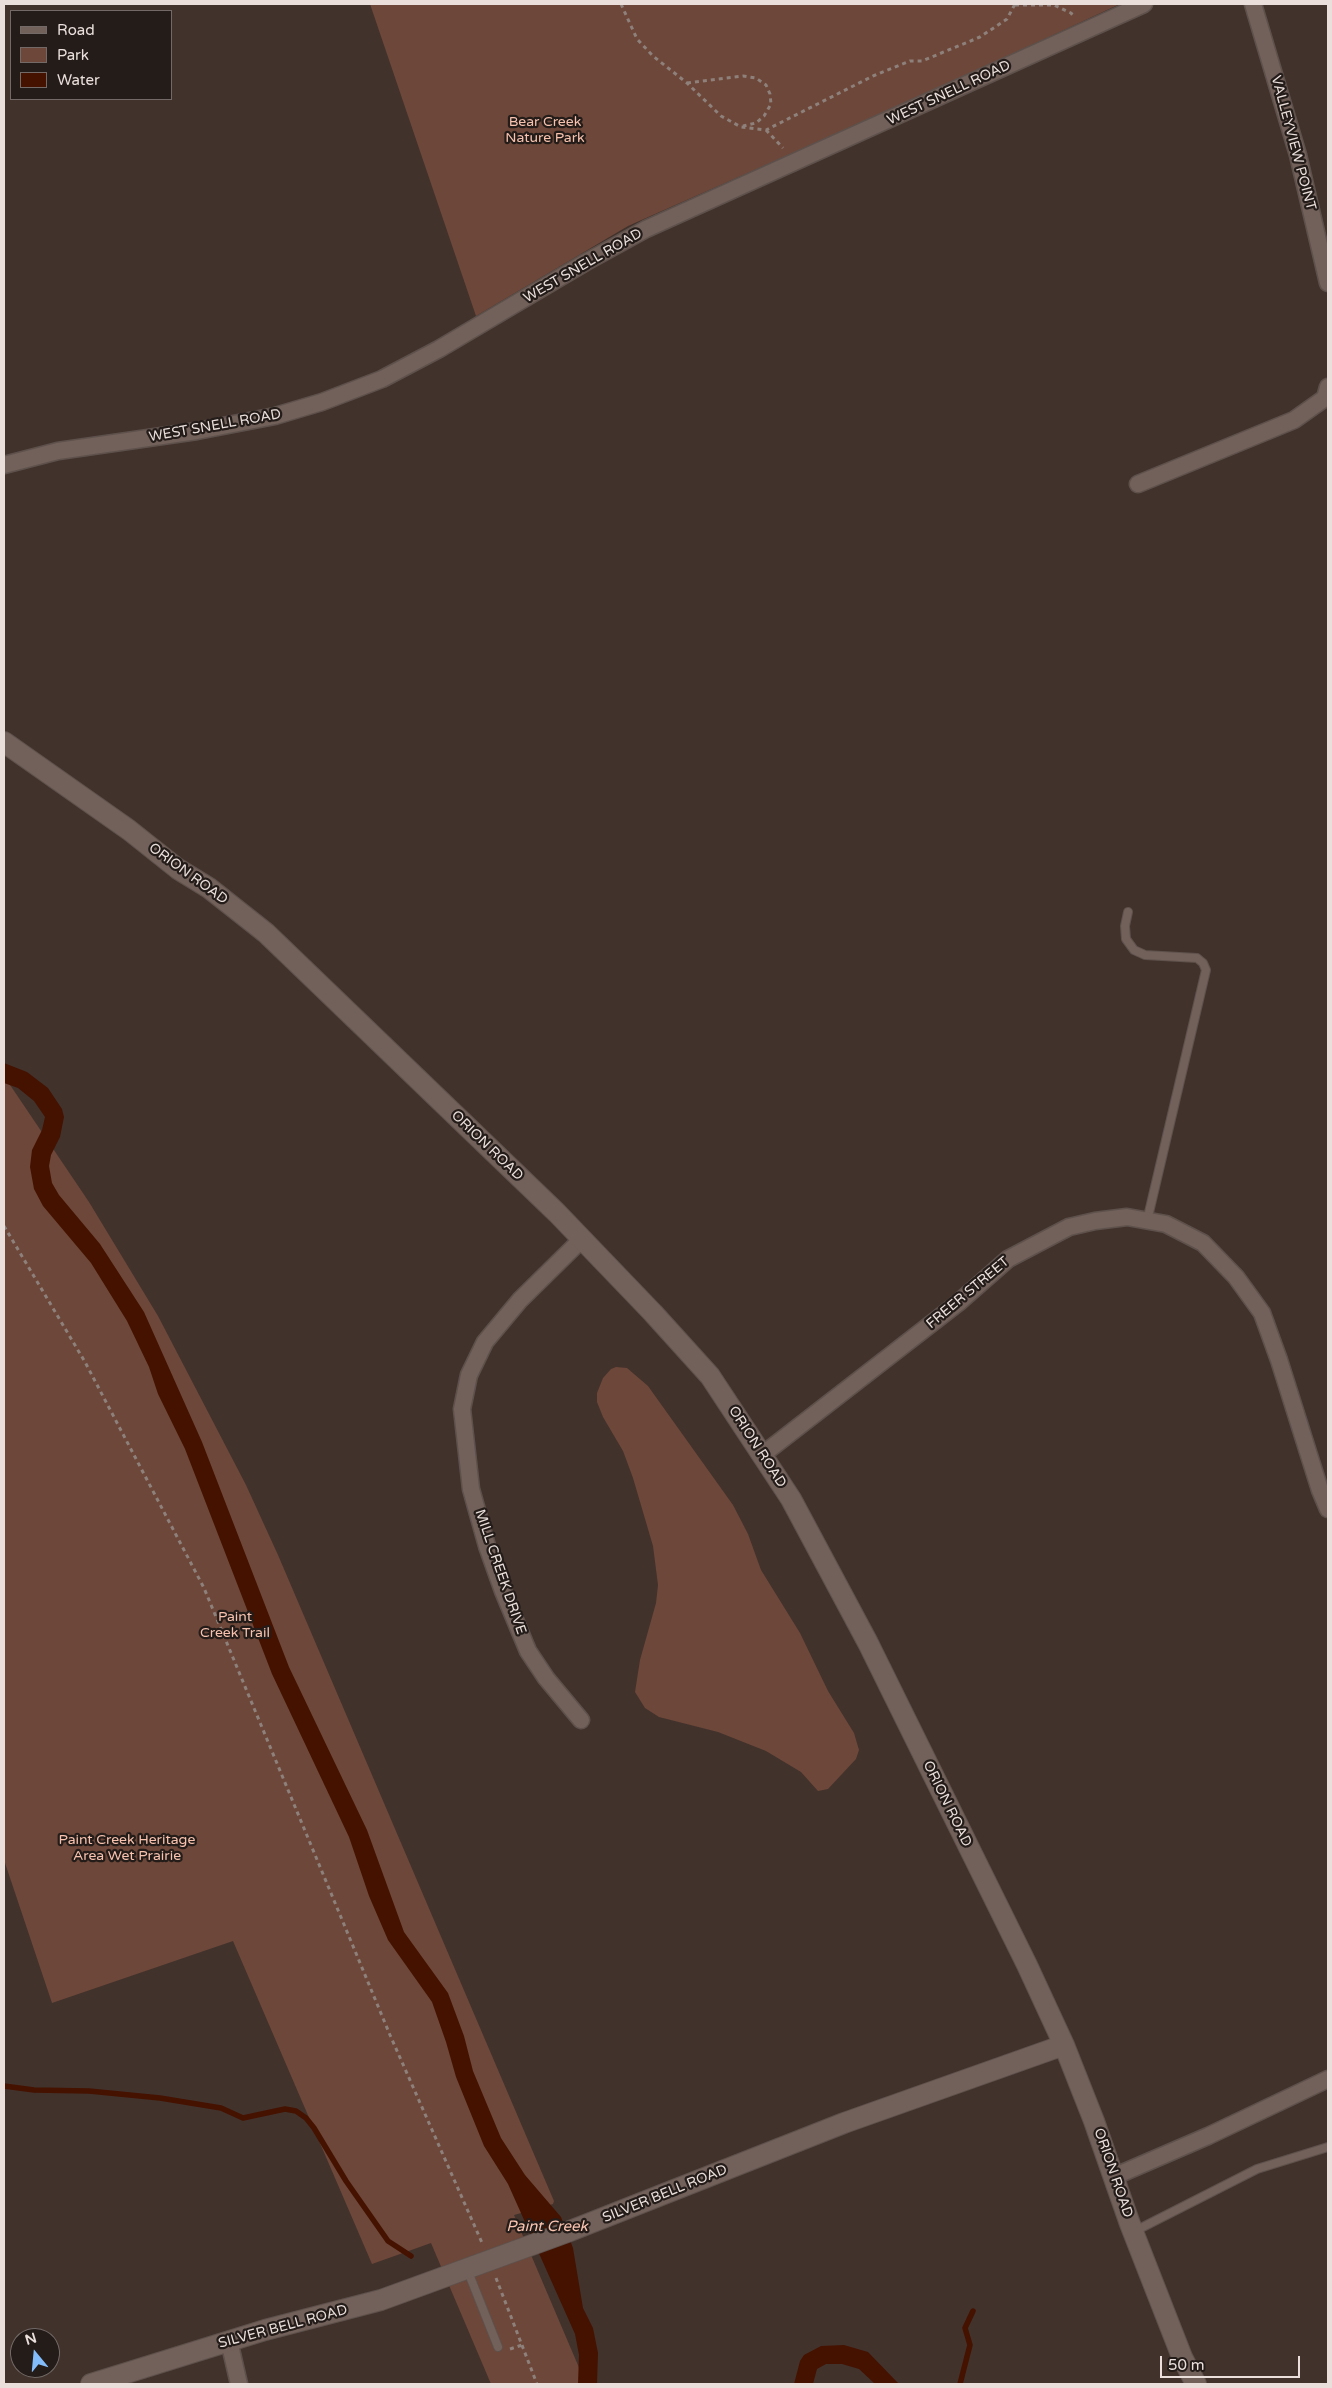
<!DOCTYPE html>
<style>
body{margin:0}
#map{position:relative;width:1332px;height:2388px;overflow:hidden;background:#42322c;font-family:"Varela Round",sans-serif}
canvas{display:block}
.frame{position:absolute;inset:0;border:5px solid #eadfdb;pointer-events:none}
.legend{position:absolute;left:10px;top:10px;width:162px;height:90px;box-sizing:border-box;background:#231c19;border:1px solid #736a67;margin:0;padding:6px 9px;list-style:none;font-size:15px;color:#eadfdb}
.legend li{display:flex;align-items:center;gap:10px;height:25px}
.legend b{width:25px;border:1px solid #736a67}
.north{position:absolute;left:10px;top:2328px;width:50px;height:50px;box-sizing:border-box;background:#231c19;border:1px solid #736a67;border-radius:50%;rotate:343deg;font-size:14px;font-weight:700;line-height:20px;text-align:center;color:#eadfdb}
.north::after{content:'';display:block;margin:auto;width:18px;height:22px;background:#83bcfa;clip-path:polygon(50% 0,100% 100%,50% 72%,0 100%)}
.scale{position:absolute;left:1160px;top:2356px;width:140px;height:22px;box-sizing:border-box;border:2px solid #eadfdb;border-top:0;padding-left:6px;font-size:15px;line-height:18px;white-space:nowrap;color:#eadfdb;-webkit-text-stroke:4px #231c19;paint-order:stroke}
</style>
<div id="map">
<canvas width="1332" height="2388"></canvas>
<div class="frame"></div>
<ul class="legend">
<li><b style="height:6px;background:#72605a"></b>Road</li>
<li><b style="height:14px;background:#6d4739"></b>Park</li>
<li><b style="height:14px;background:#451200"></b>Water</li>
</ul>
<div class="north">N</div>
<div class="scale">50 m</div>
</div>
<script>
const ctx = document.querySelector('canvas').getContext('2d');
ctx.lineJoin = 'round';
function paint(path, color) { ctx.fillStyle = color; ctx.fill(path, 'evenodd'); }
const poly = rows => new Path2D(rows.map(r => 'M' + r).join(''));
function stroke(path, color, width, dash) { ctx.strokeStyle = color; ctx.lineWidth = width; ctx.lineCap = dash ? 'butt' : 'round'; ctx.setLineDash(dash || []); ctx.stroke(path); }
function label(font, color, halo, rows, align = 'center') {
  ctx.font = font + ' "Varela Round",sans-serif'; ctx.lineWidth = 4.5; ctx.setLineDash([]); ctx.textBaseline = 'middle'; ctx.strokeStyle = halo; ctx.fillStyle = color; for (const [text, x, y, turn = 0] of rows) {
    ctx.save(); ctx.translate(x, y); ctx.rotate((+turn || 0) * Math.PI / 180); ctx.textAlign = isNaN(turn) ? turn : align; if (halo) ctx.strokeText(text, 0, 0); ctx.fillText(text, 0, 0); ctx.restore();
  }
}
const green = poly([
 [370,4,1120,4,926,94,628,226,476,316],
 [4,1076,89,1202,158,1316,246,1485,278,1555,554,2201,553,2204,514,2215,586,2384,491,2384,431,2243,372,2264,233,1941,52,2003,4,1860],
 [616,1367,627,1368,648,1386,733,1505,748,1534,761,1570,800,1633,828,1691,854,1733,859,1750,856,1759,828,1789,818,1791,801,1772,766,1751,718,1732,659,1717,645,1708,635,1692,640,1660,656,1603,658,1585,653,1546,633,1478,623,1451,603,1417,597,1402,597,1393,603,1378,611,1369]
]);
const water = poly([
 [4,1063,27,1072,48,1088,62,1109,64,1117,60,1137,51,1155,49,1166,52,1183,59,1195,100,1244,144,1312,202,1442,289,1667,367,1830,404,1932,448,1993,464,2036,473,2071,501,2138,525,2175,561,2217,573,2248,583,2308,593,2328,598,2353,597,2384,578,2384,579,2355,575,2334,508,2184,484,2146,456,2077,446,2042,432,2002,388,1940,369,1896,349,1837,272,1674,185,1449,158,1394,149,1367,127,1321,91,1263,43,1206,34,1189,30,1167,32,1150,42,1130,45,1117,34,1101,18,1088,4,1083],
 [844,2345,868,2352,899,2384,875,2384,859,2369,842,2364,826,2364,817,2369,813,2384,794,2384,800,2361,804,2355,821,2346]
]);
const stream = poly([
 [4,2086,34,2090,89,2091,160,2098,221,2108,243,2118,285,2109,296,2111,306,2118,314,2128,346,2181,388,2241,411,2256],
 [960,2384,970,2345,965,2328,973,2311]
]);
const path = poly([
 [621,4,637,39,653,56,687,83,721,116,741,127,766,130,873,76,910,61,922,61,980,37,1007,19,1015,4],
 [1015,5,1054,5,1071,13,1074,17],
 [687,83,743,76,756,78,766,85,770,94,771,104,764,116,756,123,743,126],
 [766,130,783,148],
 [4,1226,85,1362,204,1588,390,2035,483,2245],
 [496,2278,537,2384],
 [510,2349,522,2345]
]);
const service = poly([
 [1128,912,1125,926,1126,939,1134,950,1145,955,1197,958,1203,963,1206,970,1147,1221],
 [1133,2232,1257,2169,1328,2147],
 [467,2269,498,2347]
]);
const minor = poly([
 [1253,4,1298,155,1328,283],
 [4,465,58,451,197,431,275,416,322,402,382,379,439,349,586,262,646,229,1144,4],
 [1138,484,1294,420,1325,398,1328,387],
 [762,1455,958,1303,1008,1259,1069,1227,1095,1221,1127,1217,1166,1224,1203,1243,1236,1277,1262,1313,1279,1360,1320,1490,1328,1509],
 [581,1720,546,1678,528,1651,503,1591,487,1546,471,1489,462,1409,469,1375,485,1342,520,1300,582,1239],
 [1113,2177,1208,2136,1328,2079],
 [229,2341,239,2384]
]);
const tertiary = poly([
 [4,742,129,830,178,869,209,888,266,933,557,1213,653,1313,710,1376,791,1499,868,1643,1027,1965,1064,2045,1094,2121,1130,2224,1182,2357,1196,2384],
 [91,2384,265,2330,381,2300,570,2231,844,2123,1064,2045]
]);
const streetNames = [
 ["WEST SNELL ROAD",949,93,-25],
 ["VALLEYVIEW POINT",1293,143,75],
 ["WEST SNELL ROAD",583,266,-30],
 ["WEST SNELL ROAD",215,426,-10],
 ["ORION ROAD",188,874,36],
 ["ORION ROAD",487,1146,44],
 ["FREER STREET",968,1293,-40],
 ["ORION ROAD",757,1447,57],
 ["MILL CREEK DRIVE",500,1572,71],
 ["ORION ROAD",947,1804,64],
 ["ORION ROAD",1113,2173,71],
 ["SILVER BELL ROAD",665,2194,-22],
 ["SILVER BELL ROAD",283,2327,-15]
];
const parkNames = [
 ["Bear Creek",545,122],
 ["Nature Park",545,138],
 ["Paint",235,1617],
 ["Creek Trail",235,1633],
 ["Paint Creek Heritage",127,1840],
 ["Area Wet Prairie",127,1856]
];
const waterNames = [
 ["Paint Creek",547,2227]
];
paint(green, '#6d4739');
paint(water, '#451200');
stroke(stream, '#451200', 5.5);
stroke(service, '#5e514c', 10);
stroke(minor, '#5e514c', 19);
stroke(tertiary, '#5e514c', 22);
stroke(path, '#8e807b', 3, [4, 4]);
stroke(service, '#72605a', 8);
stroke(minor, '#72605a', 16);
stroke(tertiary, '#72605a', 20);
label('14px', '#eadfdb', '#231c19', streetNames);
label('14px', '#f8c2ae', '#231c19', parkNames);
label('italic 15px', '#fbc5b1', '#231c19', waterNames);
</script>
